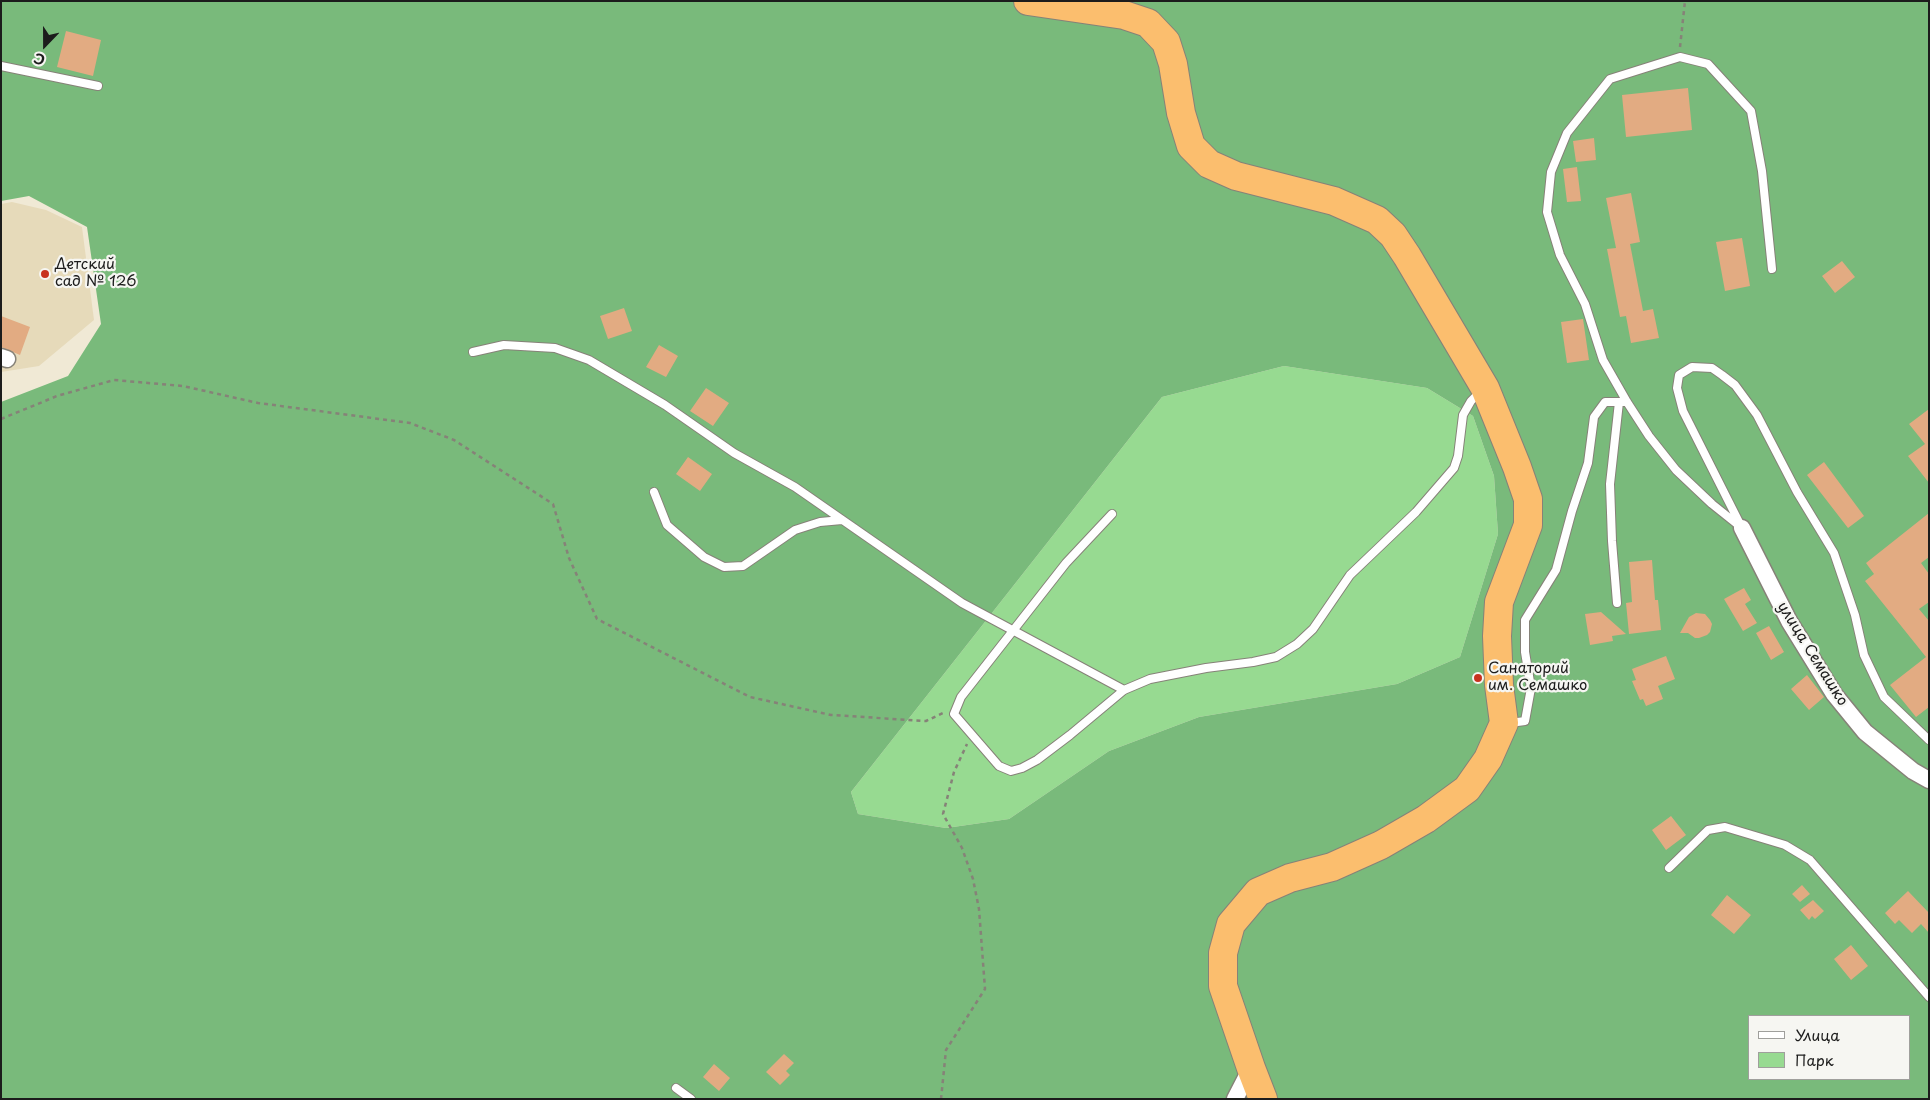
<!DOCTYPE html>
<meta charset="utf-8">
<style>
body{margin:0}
#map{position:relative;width:1930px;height:1100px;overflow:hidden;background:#f0e9d5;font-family:"Playpen Sans",sans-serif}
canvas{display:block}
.frame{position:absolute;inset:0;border:2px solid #1c1c1c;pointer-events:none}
.legend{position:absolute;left:1748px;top:1015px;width:162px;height:65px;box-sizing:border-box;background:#f6f6f2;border:1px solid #9f9f9c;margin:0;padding:6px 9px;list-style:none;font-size:15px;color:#1c1c1c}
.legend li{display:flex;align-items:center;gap:10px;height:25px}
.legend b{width:25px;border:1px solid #9f9f9c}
.north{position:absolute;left:20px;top:20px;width:50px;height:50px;-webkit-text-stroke:4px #f6f6f2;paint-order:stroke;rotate:202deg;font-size:14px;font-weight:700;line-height:20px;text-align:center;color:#1c1c1c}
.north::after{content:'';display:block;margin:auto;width:18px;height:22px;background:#1c1c1c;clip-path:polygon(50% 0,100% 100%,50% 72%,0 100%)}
</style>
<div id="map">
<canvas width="1930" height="1100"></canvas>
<div class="frame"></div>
<ul class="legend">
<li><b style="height:6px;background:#fff"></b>Улица</li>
<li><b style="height:14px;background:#97da91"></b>Парк</li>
</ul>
<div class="north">С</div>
</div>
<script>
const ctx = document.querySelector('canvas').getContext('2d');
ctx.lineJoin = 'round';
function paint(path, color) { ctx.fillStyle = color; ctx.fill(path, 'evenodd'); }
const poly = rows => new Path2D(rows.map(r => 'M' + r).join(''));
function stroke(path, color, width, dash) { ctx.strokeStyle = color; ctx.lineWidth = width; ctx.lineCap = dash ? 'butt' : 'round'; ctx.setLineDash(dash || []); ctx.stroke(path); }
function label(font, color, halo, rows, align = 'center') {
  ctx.font = font + ' "Playpen Sans",sans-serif'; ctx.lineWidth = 4.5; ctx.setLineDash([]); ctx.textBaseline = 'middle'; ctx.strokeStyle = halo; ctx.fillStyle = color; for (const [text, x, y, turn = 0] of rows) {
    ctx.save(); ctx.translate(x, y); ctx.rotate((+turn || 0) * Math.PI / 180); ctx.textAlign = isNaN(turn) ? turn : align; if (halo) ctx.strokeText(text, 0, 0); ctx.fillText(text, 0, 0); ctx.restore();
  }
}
const built = poly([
 [12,202,46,210,82,227,94,320,39,366,1,372,1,204]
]);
const green = poly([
 [1284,366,1427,388,1473,416,1494,476,1498,534,1460,657,1397,684,1199,717,1109,751,1009,819,946,828,858,814,851,792,1162,397]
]);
const forest = poly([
 [1,1,1929,1,1929,1099,1,1099,1,402,68,376,101,324,87,227,29,196,1,201],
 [1284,366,1427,388,1473,416,1494,476,1498,534,1460,657,1397,684,1199,717,1109,751,1009,819,946,828,858,814,851,792,1162,397],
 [1749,1016,1909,1016,1909,1079,1749,1079]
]);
const building = poly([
 [66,31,101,40,93,76,57,67],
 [1688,88,1692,130,1626,137,1622,95],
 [1594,138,1596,160,1576,162,1573,141],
 [1577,167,1581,201,1567,202,1563,169],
 [1631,193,1640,242,1630,244,1643,311,1653,309,1659,338,1631,343,1626,316,1620,317,1607,249,1616,248,1606,198],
 [1742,238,1750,286,1725,291,1716,242],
 [1842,261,1855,277,1835,293,1822,276],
 [624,308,632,331,608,339,600,316],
 [1,316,30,327,20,355,1,347],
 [1583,319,1589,360,1567,363,1561,322],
 [659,345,678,356,666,377,646,367],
 [706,388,729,403,713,426,690,411],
 [1929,409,1929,483,1908,456,1925,444,1909,424],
 [688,457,712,474,700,491,676,474],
 [1824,462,1864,516,1848,528,1807,475],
 [1929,513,1929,557,1921,563,1929,574,1929,602,1919,609,1929,621,1929,707,1916,717,1890,685,1926,657,1865,581,1874,574,1866,563],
 [1652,560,1655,600,1658,600,1661,630,1629,634,1626,603,1632,602,1629,562],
 [1744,588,1751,600,1745,604,1757,623,1743,631,1724,599],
 [1601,612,1626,634,1612,636,1613,641,1590,645,1585,614],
 [1696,613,1705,614,1710,620,1712,624,1710,632,1707,635,1699,638,1695,638,1688,633,1680,633,1689,617],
 [1769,626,1784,652,1771,660,1756,633],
 [1666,656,1675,679,1658,686,1663,699,1646,706,1643,699,1640,700,1632,681,1636,680,1632,669],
 [1807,675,1824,697,1809,710,1791,689],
 [1671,816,1686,835,1666,850,1652,830],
 [1802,885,1810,894,1800,902,1792,894],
 [1908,891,1929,913,1929,933,1921,924,1912,933,1899,920,1895,924,1885,913],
 [1727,895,1751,915,1734,934,1711,915],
 [1813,900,1824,911,1815,919,1812,916,1809,920,1800,910],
 [1851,945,1868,966,1851,980,1834,959],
 [784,1054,794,1063,786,1071,790,1075,780,1085,766,1072],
 [714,1064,730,1078,719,1091,703,1077]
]);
const path = poly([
 [1680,47,1685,1],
 [1,419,57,396,114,380,183,386,258,403,410,423,454,440,553,504,569,558,597,619,750,697,831,715,926,721,943,713],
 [941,1099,946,1050,985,989,979,909,973,879,962,848,943,814,954,772,967,744]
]);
const lane = poly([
 [1,66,98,86],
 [473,352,504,345,555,348,589,360,665,405,734,453,795,487,962,603,1124,690],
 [654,492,667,525,704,557,724,567,743,566,795,530,820,522,842,520],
 [1112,514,1066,563,961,697,954,714,999,766,1011,771,1022,768,1037,760,1070,735,1124,690,1150,679,1206,668,1253,662,1276,657,1297,644,1313,629,1350,575,1416,512,1454,468,1458,456,1463,415,1471,401,1480,392],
 [1740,524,1683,411,1677,388,1679,375,1692,367,1712,368,1722,375,1735,385,1757,415,1797,492,1834,553,1855,615,1864,655,1884,697,1929,740],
 [1742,528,1712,504,1676,470,1649,436,1627,402,1603,360,1585,304,1560,255,1547,212,1551,172,1567,133,1610,79,1680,57,1708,64,1751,111,1762,171,1772,269],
 [1617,603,1612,541,1610,484,1619,402],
 [1510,723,1525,721,1531,688,1525,652,1525,620,1556,570,1572,511,1588,463,1594,417,1605,402,1627,402],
 [1669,868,1708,830,1725,827,1785,845,1810,860,1929,997],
 [676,1088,691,1099]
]);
const street = poly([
 [1,357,7,359],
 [1742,528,1789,621,1834,694,1865,732,1913,771,1929,780],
 [1235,1099,1251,1068]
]);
const highway = poly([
 [1028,1,1124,15,1148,23,1166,42,1173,64,1181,113,1191,146,1209,164,1236,176,1334,201,1377,220,1393,235,1407,256,1485,388,1517,467,1528,499,1528,525,1499,602,1497,636,1499,685,1504,723,1488,759,1467,789,1426,819,1381,845,1332,867,1290,878,1258,892,1231,924,1223,953,1223,986,1251,1068,1263,1099]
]);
const markers = [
 [45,274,5,"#c8321e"],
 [1478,678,5,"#c8321e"]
];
const poiNames = [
 ["Детский",55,265],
 ["сад № 126",55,282],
 ["Санаторий",1488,669],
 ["им. Семашко",1488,686]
];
const streetNames = [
 ["улица Семашко",1812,654,58]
];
paint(built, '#e6daba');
paint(green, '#97da91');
paint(forest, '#79ba7b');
paint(building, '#e2ab82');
stroke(lane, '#868278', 10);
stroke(street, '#868278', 19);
stroke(highway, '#868278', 30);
stroke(path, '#868278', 2.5, [4, 4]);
stroke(lane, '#fff', 8);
stroke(street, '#fff', 16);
stroke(highway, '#fbbe6e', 28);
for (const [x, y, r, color] of markers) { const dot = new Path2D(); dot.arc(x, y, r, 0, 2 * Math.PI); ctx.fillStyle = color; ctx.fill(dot); stroke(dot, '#f6f6f2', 2); }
label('15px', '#1c1c1c', '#f6f6f2', poiNames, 'left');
label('15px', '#1c1c1c', '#f6f6f2', streetNames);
</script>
